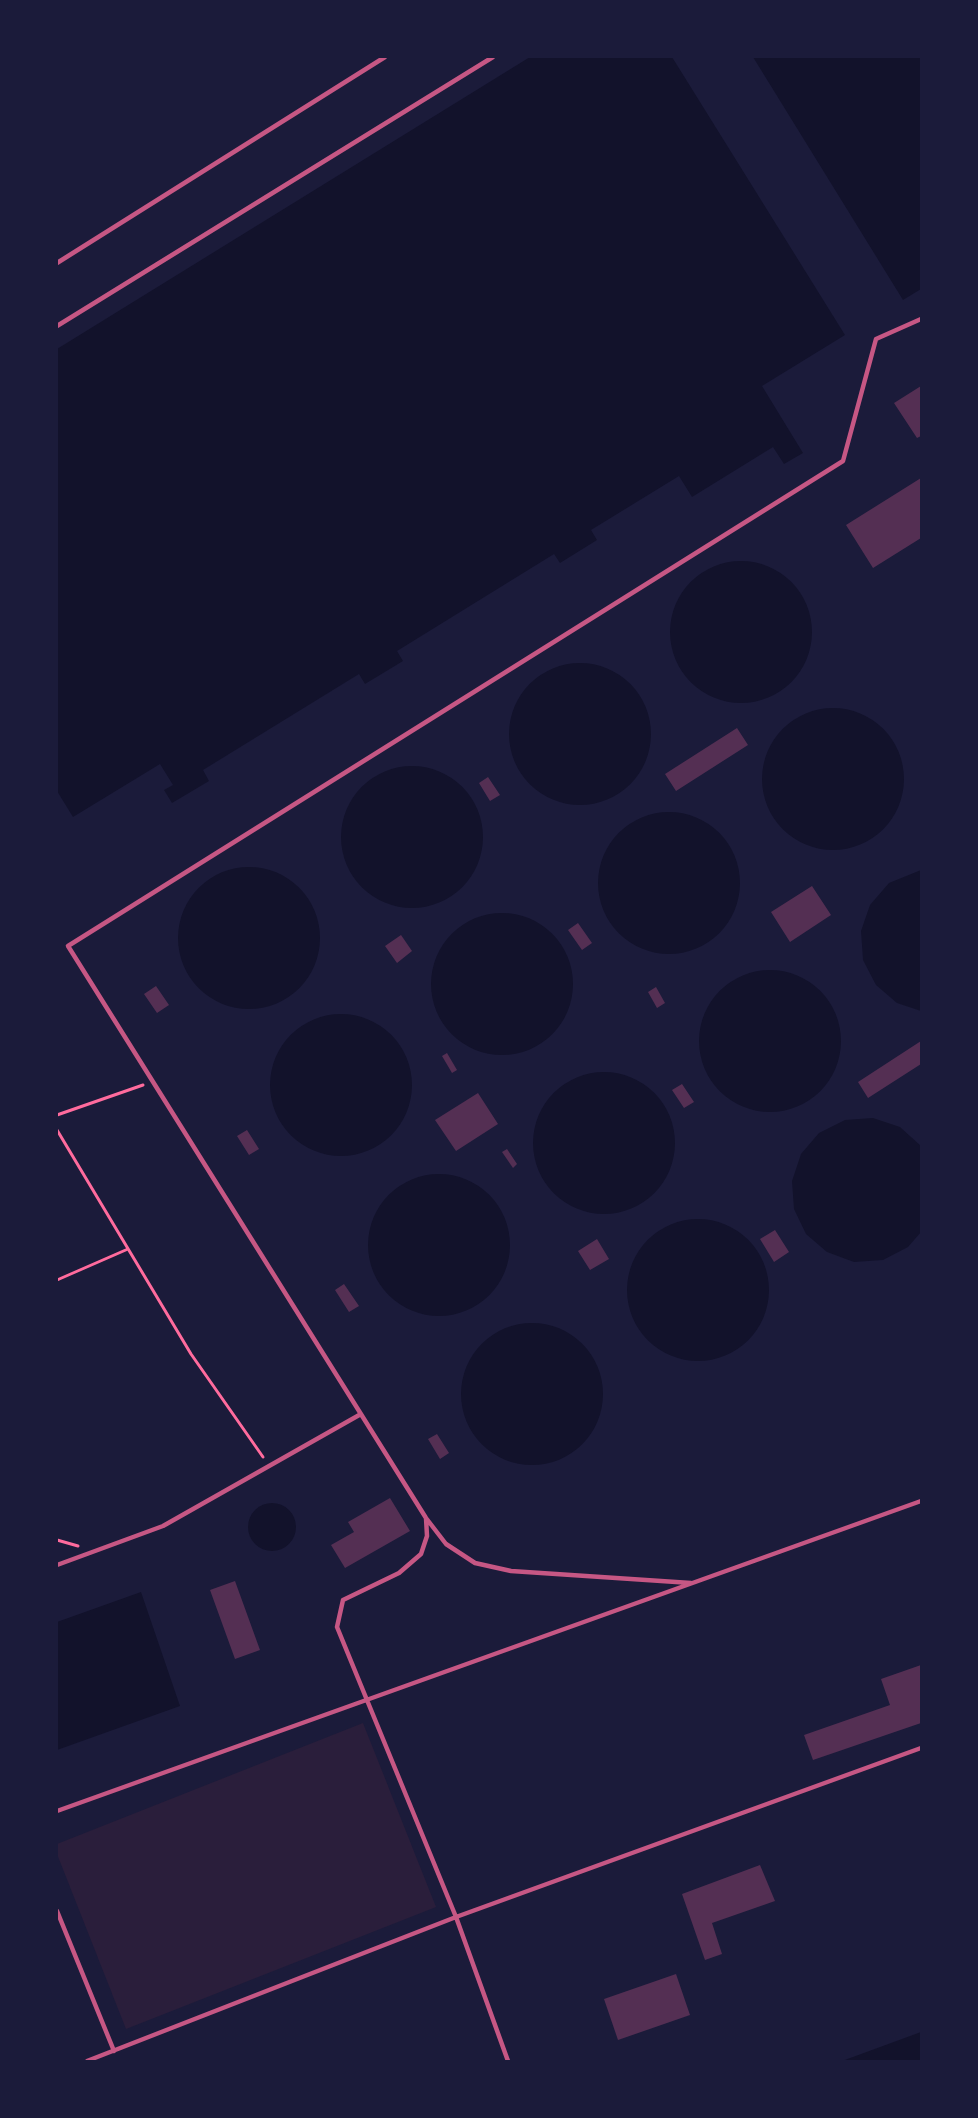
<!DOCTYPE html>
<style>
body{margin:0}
#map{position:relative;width:978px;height:2118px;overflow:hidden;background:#1b1b3a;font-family:"Open Sans",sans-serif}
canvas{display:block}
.frame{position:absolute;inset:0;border:58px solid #1b1b3a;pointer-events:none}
</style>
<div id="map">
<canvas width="978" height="2118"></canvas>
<div class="frame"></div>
</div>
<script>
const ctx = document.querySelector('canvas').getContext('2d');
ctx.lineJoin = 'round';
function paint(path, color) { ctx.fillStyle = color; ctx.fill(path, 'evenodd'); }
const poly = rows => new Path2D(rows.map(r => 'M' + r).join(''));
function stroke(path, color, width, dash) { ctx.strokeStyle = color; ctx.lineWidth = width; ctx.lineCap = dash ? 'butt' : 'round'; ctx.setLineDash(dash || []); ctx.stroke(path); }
const green = poly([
 [363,1723,436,1907,126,2029,57,1854,57,1844]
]);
const water = poly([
 [530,57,672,57,845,335,762,386,803,453,784,464,773,447,692,497,679,476,591,530,597,540,560,563,554,554,397,651,403,661,365,684,359,674,203,770,209,781,172,803,164,790,173,785,160,764,73,817,57,791,57,349],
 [753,57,921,57,921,289,903,300],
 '670 632a71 71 0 1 1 142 0a71 71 0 1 1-142 0Z',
 '509 734a71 71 0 1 1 142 0a71 71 0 1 1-142 0Z',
 '762 779a71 71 0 1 1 142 0a71 71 0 1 1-142 0Z',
 '341 837a71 71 0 1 1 142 0a71 71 0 1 1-142 0Z',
 '598 883a71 71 0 1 1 142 0a71 71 0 1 1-142 0Z',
 '178 938a71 71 0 1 1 142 0a71 71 0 1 1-142 0Z',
 [921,870,921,1011,897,1003,876,985,863,960,861,931,870,905,889,883],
 '431 984a71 71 0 1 1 142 0a71 71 0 1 1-142 0Z',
 '699 1041a71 71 0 1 1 142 0a71 71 0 1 1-142 0Z',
 '270 1085a71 71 0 1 1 142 0a71 71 0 1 1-142 0Z',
 '533 1143a71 71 0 1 1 142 0a71 71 0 1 1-142 0Z',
 [873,1118,900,1127,921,1146,921,1232,908,1247,883,1260,854,1262,827,1252,806,1234,794,1209,792,1181,801,1154,819,1133,845,1120],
 '368 1245a71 71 0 1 1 142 0a71 71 0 1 1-142 0Z',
 '627 1290a71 71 0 1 1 142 0a71 71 0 1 1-142 0Z',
 '461 1394a71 71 0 1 1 142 0a71 71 0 1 1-142 0Z',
 '248 1527a24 24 0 1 1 48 0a24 24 0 1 1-48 0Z',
 [141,1592,180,1706,57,1750,57,1622],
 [921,2032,921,2061,842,2061]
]);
const building = poly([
 [921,386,921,436,917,438,894,403],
 [921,478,921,538,873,568,846,525],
 [737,728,748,745,676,791,665,774],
 [488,777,500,795,490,801,479,783],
 [812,886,831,915,790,942,771,912],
 [578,923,592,943,582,950,568,930],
 [401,935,412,951,397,963,385,946],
 [156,986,169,1005,157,1013,144,994],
 [656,987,665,1003,657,1008,648,992],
 [921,1041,921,1064,868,1098,858,1082],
 [447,1053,457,1070,452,1073,442,1056],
 [682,1084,694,1102,684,1108,672,1090],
 [478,1093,498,1124,456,1151,435,1120],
 [247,1130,259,1149,249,1155,237,1136],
 [507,1149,517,1164,513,1168,502,1152],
 [775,1230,789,1252,774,1262,760,1239],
 [597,1239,609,1259,590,1270,578,1251],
 [344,1284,359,1306,349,1312,335,1290],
 [437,1434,449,1453,440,1459,428,1439],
 [390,1498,410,1531,345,1568,331,1545,354,1532,348,1522],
 [235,1581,260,1650,235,1659,210,1590],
 [921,1665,921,1723,813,1760,804,1735,890,1705,881,1679],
 [760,1865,775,1901,712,1923,722,1954,705,1960,682,1894],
 [676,1974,690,2015,618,2040,604,1999]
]);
const path = poly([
 [57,1115,143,1085],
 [57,1130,191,1354,263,1457],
 [57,1280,128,1249],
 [57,1540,78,1546]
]);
const service = poly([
 [57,263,385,57],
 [57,326,493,57],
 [426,1518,427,1536,421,1554,399,1573,343,1600,337,1627,456,1917,508,2061],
 [57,1565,163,1526,361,1414],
 [691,1583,511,1571,475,1563,446,1544,426,1518,68,946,843,461,876,339,921,319],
 [57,1811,921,1501],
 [57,1911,114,2051],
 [87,2061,456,1917,921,1748]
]);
paint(green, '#2a1e3b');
paint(water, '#12122b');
paint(building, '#542f53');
stroke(path, '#ff6b9d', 3);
stroke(service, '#c65784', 4.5);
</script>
